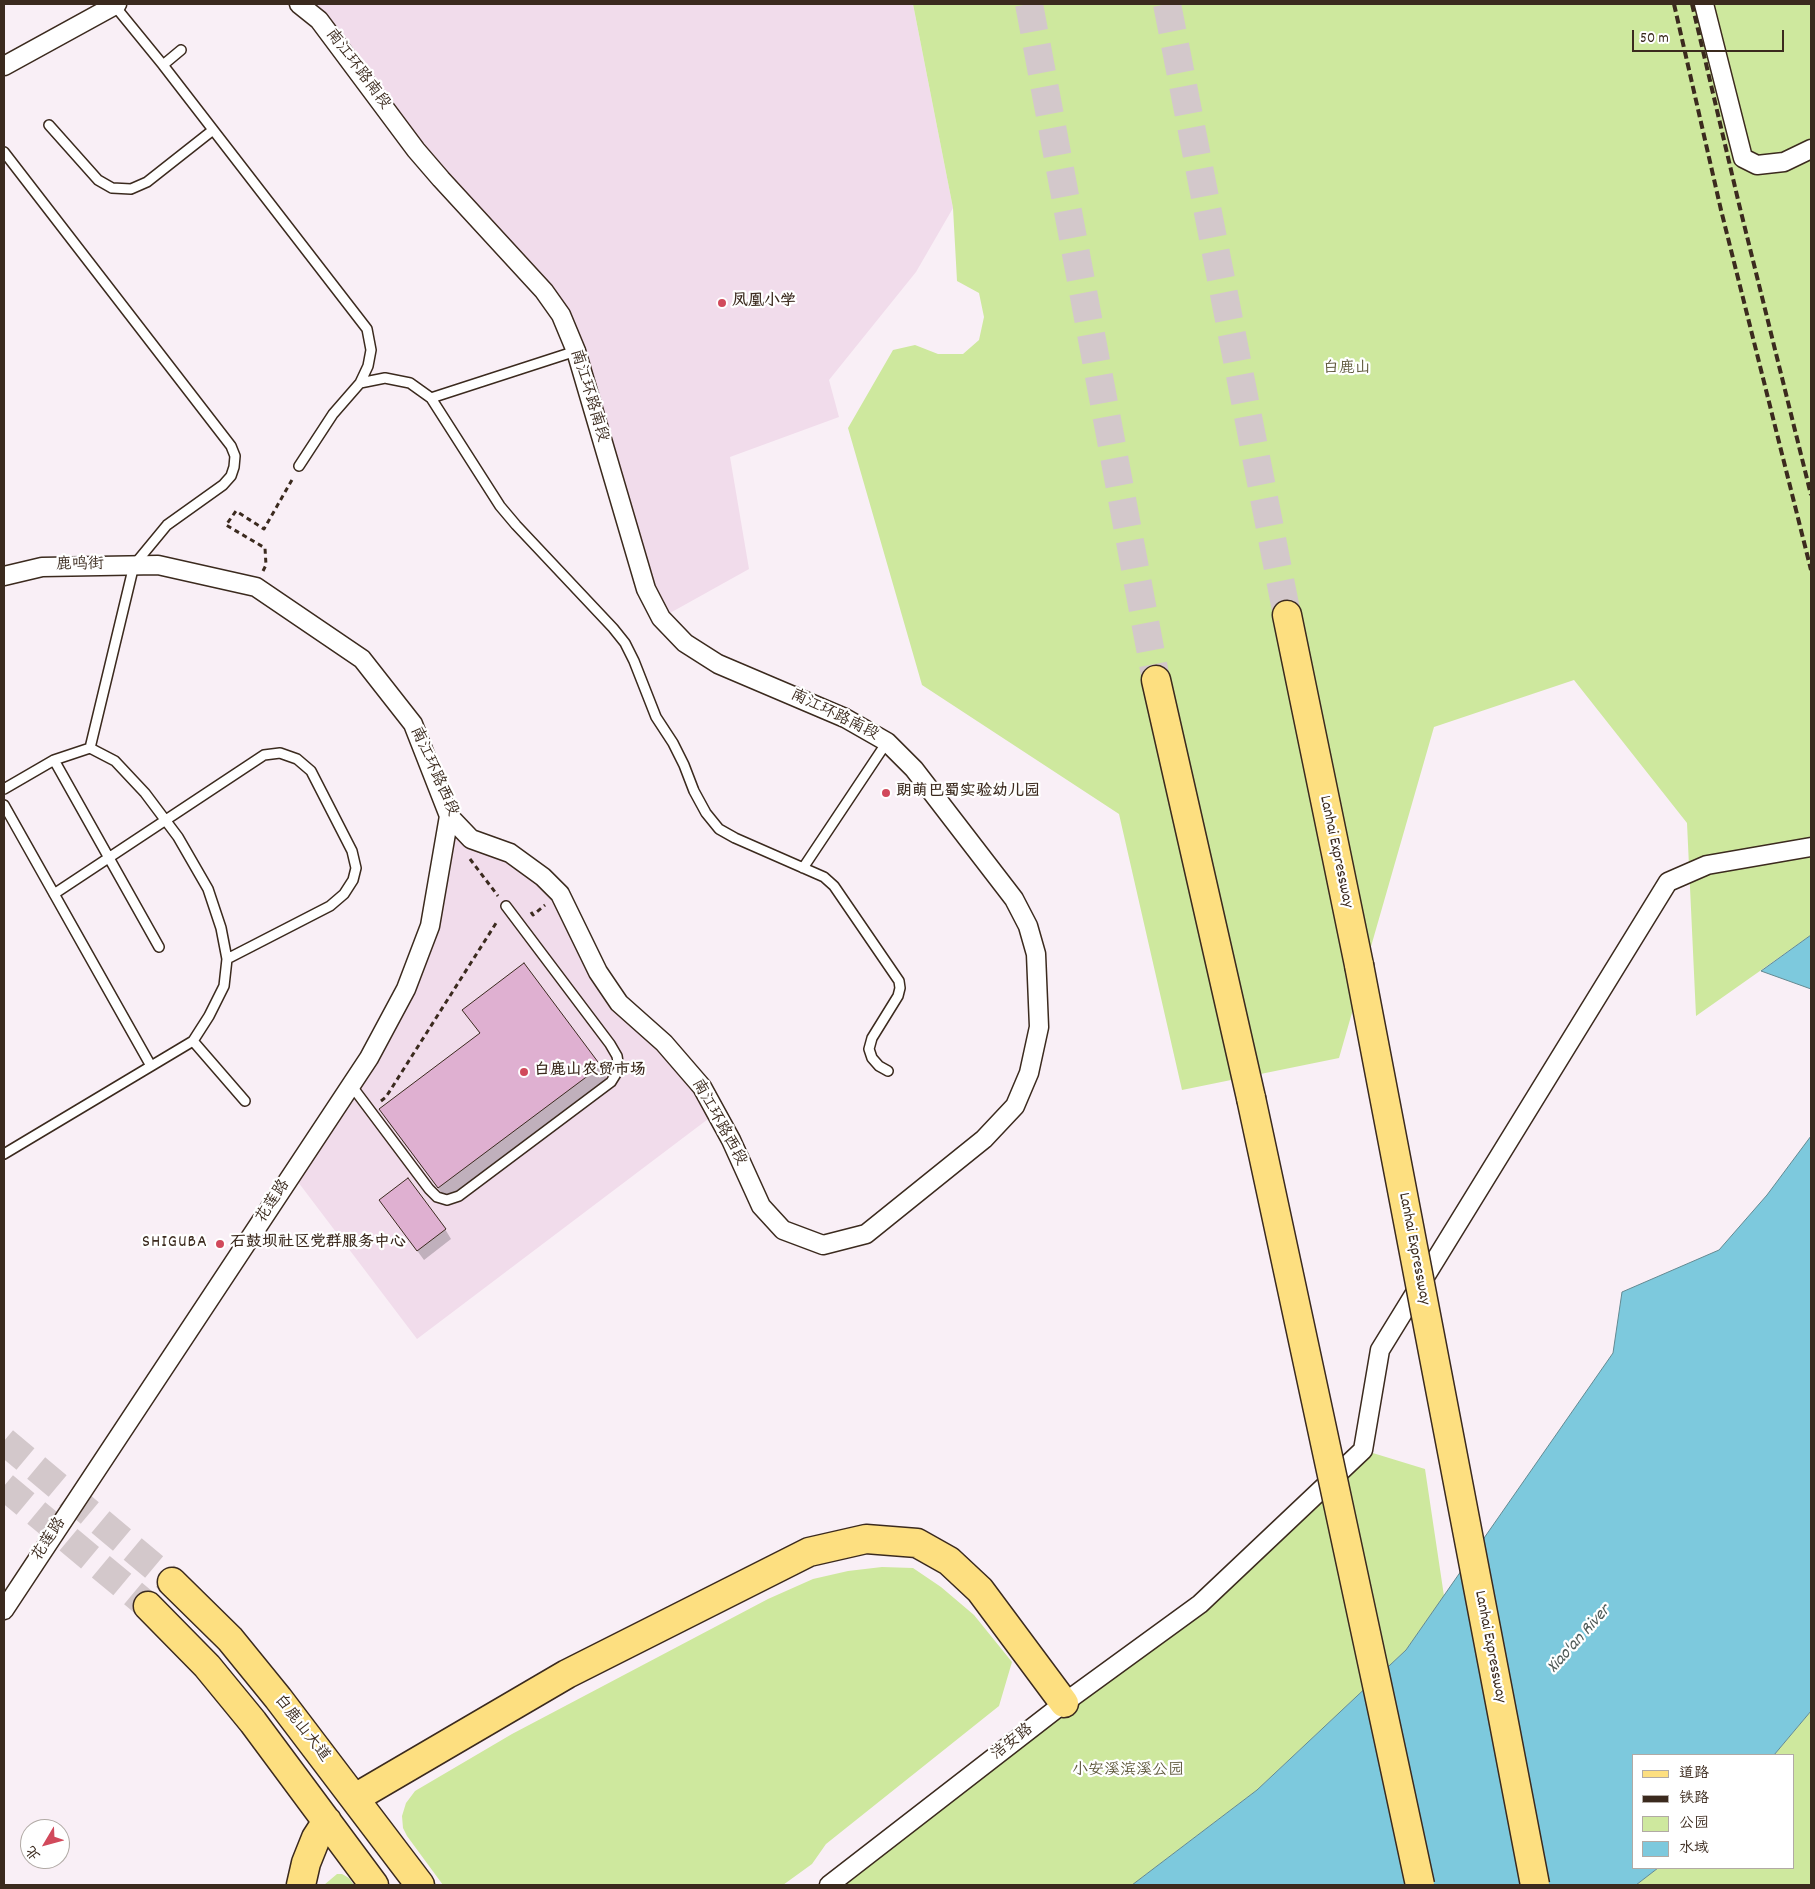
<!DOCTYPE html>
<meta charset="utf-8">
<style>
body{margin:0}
#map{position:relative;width:1815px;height:1889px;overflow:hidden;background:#f9eff6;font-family:Dekko,"LXGW WenKai TC",sans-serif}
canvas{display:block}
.frame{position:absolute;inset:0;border:5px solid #3b2a1e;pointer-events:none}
.legend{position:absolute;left:1632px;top:1754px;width:162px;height:115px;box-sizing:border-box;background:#fff;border:1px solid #b1aaa5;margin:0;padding:6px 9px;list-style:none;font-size:15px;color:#3b2a1e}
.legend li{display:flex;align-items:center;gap:10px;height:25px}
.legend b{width:25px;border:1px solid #b1aaa5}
.north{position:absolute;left:20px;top:1819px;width:50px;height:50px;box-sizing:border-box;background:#fff;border:1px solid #b1aaa5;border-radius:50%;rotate:233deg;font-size:14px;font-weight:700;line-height:20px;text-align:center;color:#3b2a1e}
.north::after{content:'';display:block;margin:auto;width:18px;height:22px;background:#d1495b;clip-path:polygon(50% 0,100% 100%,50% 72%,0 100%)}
.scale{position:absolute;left:1632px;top:30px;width:152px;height:22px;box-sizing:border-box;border:2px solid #3b2a1e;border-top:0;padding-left:6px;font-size:15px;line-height:18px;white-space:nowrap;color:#3b2a1e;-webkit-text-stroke:4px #fff;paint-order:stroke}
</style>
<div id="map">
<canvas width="1815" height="1889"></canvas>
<div class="frame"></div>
<ul class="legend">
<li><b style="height:6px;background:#fddf80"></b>道路</li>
<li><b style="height:6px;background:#3b2a1e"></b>铁路</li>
<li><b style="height:14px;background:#cee89e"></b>公园</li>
<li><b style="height:14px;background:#7dc9dd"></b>水域</li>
</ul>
<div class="north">北</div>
<div class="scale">50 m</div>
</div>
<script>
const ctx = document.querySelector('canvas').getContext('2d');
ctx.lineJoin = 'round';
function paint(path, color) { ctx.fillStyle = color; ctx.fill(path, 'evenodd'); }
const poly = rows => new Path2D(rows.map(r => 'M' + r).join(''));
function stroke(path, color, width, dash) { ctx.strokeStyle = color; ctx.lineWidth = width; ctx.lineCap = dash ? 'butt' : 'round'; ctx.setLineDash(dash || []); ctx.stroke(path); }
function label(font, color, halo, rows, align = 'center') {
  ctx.font = font + ' Dekko,"LXGW WenKai TC",sans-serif'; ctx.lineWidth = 4.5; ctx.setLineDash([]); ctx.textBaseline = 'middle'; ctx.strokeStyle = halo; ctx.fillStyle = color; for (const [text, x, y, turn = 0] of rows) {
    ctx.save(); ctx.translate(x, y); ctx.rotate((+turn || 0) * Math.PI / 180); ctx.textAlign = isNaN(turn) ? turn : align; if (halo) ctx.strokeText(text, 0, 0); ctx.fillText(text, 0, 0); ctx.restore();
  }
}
const built = poly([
 [299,4,913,4,953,208,916,272,829,380,839,417,730,457,749,569,661,618,561,315],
 [449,816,543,877,598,972,716,1113,417,1339,292,1174,406,989]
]);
const green = poly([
 [913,4,1811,4,1811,935,1696,1016,1687,823,1574,680,1434,727,1339,1058,1182,1090,1119,814,922,685,848,428,893,350,915,345,938,354,963,354,979,340,984,317,979,293,957,281,953,208],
 [1363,1450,1425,1469,1444,1596,1406,1650,1257,1790,1132,1885,829,1885,1200,1604],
 [882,1567,913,1568,941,1587,974,1615,1012,1662,999,1706,826,1844,812,1864,783,1885,443,1885,407,1836,403,1828,402,1816,406,1803,415,1791,512,1734,768,1599,813,1579,848,1571],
 [1811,1711,1811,1885,1636,1885,1658,1868,1794,1868,1794,1755,1774,1755],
 [337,1874,342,1874,349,1878,354,1885,324,1885]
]);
const water = poly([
 [1811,935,1811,989,1761,971,1811,935],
 [1811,1136,1811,1711,1774,1755,1634,1755,1634,1868,1658,1868,1636,1885,1132,1885,1257,1790,1406,1650,1613,1353,1622,1292,1719,1250,1767,1195,1811,1136]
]);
const shadow = poly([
 [464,1010,599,1066,607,1079,447,1200,388,1122,381,1109,480,1034],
 [380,1200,445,1229,451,1239,424,1260]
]);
const building = poly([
 [524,963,601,1066,438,1188,379,1109,480,1033,462,1010,524,963],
 [408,1178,446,1229,417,1251,379,1200,408,1178]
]);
const primaryTunnel = poly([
 [4,1441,172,1582],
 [4,1486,148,1606]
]);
const highwayTunnel = poly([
 [1029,4,1156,680],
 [1167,4,1287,615]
]);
const path = poly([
 [263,571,266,565,265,548,226,525,236,511,264,529,293,478],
 [470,859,498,896],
 [531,912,533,915,545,905],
 [381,1101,386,1097,498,920]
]);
const lane = poly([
 [114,5,163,65,367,329,371,350,368,366,360,383,333,414,299,466],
 [163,65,181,50],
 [49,125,98,180,112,188,131,189,147,182,213,130],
 [4,152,231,446,235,456,234,467,231,476,223,485,167,525,134,565,90,748],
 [360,383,385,378,410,383,431,398,500,506,516,525,613,628,625,643,634,661,656,717,673,743,684,765,694,791,706,813,719,829,735,838,824,877,834,886,899,981,900,988,898,996,872,1038,869,1049,872,1058,879,1066,888,1071],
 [431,398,576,351],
 [54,760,159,947],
 [4,789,54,760,90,748,115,761,145,793,178,837,208,889,221,928,227,959,224,986,209,1016,193,1041,4,1154],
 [4,805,151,1066],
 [803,868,887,742],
 [54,894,264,755,280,753,297,759,311,771,352,851,356,868,353,880,344,894,330,906,227,959],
 [193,1041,245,1101],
 [351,1085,429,1189,437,1197,447,1200,459,1196,611,1082,619,1069,617,1056,610,1044,506,906]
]);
const street = poly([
 [1704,4,1743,158,1757,165,1784,162,1811,149],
 [4,66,117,4],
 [4,576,42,567,158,565,256,587,362,659,413,724,449,816,471,839,510,853,543,877,560,894,598,972,619,1003,664,1043,702,1087,731,1140,761,1206,783,1230,823,1245,866,1234,984,1139,1015,1106,1029,1073,1039,1027,1036,954,1028,926,1014,899,914,769,887,742,845,718,718,664,685,643,661,618,646,589,576,351,561,315,544,291,441,179,416,150,319,20,299,4],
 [4,1610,369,1058,406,989,430,926,449,816],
 [829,1885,1064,1703,1200,1604,1363,1450,1380,1350,1668,882,1707,865,1811,847]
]);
const primary = poly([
 [172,1582,230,1639,278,1698,420,1885],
 [148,1606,207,1666,253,1722,374,1885],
 [355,1798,567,1674,809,1552,866,1539,917,1543,949,1561,980,1590,1064,1703],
 [301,1885,306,1863,316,1838,327,1821]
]);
const highway = poly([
 [1287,615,1359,965],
 [1156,680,1251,1098]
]);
const rail = poly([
 [1674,4,1721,210,1811,570],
 [1692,4,1739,204,1811,495]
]);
const highwayBridge = poly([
 [1359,965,1535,1885],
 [1251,1098,1420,1885]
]);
const markers = [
 [722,303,5,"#d1495b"],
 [886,793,5,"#d1495b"],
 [524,1072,5,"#d1495b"],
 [220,1244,5,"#d1495b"]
];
const streetNames = [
 ["南江环路南段",357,70,53],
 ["南江环路南段",588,396,73],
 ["鹿鸣街",80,566,-1],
 ["南江环路南段",834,716,26],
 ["南江环路西段",433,772,66],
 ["Lanhai Expressway",1335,852,78],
 ["南江环路西段",718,1123,61],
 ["花莲路",274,1202,-57],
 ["Lanhai Expressway",1413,1249,79],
 ["花莲路",50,1540,-57],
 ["Lanhai Expressway",1489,1647,79],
 ["白鹿山大道",301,1729,52],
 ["涪安路",1013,1743,-38]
];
const poiNames = [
 ["凤凰小学",732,303],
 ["朗萌巴蜀实验幼儿园",896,793],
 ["白鹿山农贸市场",534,1072],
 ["石鼓坝社区党群服务中心",230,1244]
];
const parkNames = [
 ["白鹿山",1347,370],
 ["小安溪滨溪公园",1128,1772]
];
const neighbourhoodNames = [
 ["SHIGUBA",175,1244]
];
const waterNames = [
 ["Xiao'an River",1580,1640,-48]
];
paint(built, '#f1dceb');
paint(green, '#cee89e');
paint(water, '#7dc9dd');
stroke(water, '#638991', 1);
paint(shadow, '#0003');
paint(building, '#dfb0d1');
stroke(building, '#3b2a1e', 1);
stroke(primaryTunnel, '#d3c8cb', 28, [28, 14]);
stroke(highwayTunnel, '#d3c8cb', 28, [28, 14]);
stroke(lane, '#3b2a1e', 12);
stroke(street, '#3b2a1e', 21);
stroke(primary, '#3b2a1e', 31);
stroke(highway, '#3b2a1e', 31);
stroke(path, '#3b2a1e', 3, [5, 4]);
stroke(lane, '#fff', 9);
stroke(street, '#fff', 18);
stroke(primary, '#fddf80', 28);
stroke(highway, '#fddf80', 28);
stroke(rail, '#3b2a1e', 4, [8, 4]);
stroke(highwayBridge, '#3b2a1e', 31, []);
stroke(highwayBridge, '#fddf80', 28);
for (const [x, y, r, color] of markers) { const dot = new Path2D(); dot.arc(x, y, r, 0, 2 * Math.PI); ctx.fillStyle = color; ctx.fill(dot); stroke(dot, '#fff', 2); }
label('16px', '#3b2a1e', '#fff', streetNames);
label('bold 16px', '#3b2a1e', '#fff', poiNames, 'left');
label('16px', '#605a3e', '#fff', parkNames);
ctx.letterSpacing = '1px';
label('18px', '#3b2a1e', '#fff', neighbourhoodNames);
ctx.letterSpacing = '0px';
label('italic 18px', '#4f5a57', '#fff', waterNames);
</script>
